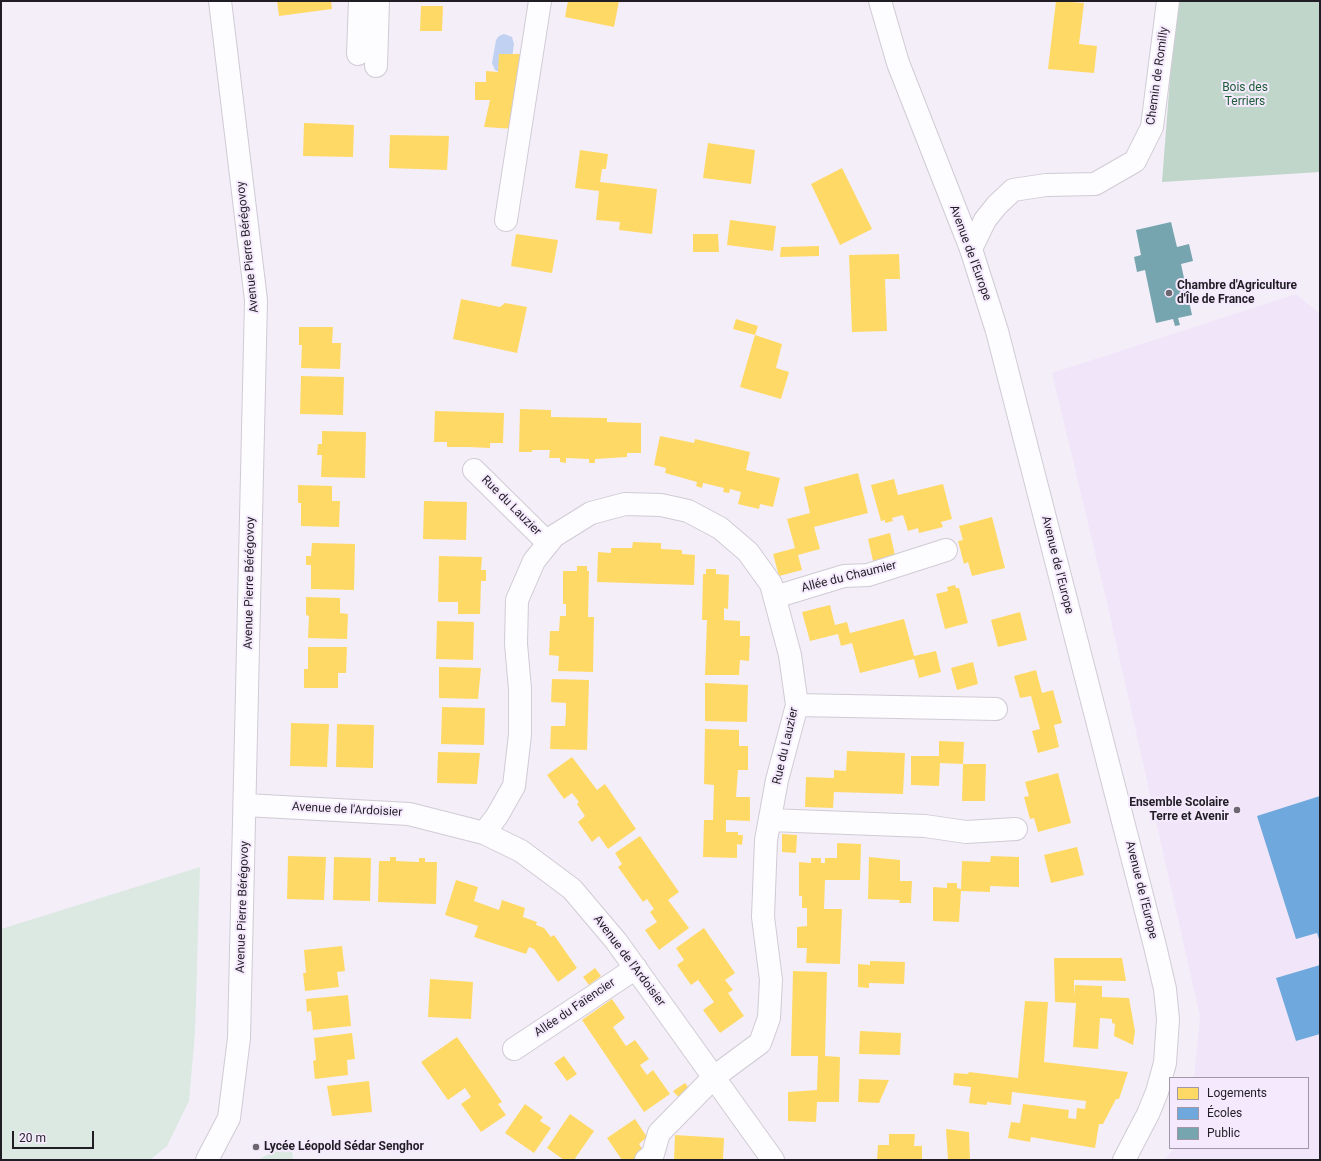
<!DOCTYPE html>
<meta charset="utf-8">
<style>
body{margin:0}
#map{position:relative;width:1321px;height:1161px;overflow:hidden;background:#f4eef9;font-family:Roboto,sans-serif}
canvas{display:block}
.frame{position:absolute;inset:0;border:2px solid #211d24;pointer-events:none}
.legend{position:absolute;left:1169px;top:1077px;width:140px;height:72px;box-sizing:border-box;background:#f5eafd;border:1px solid #a098a6;margin:0;padding:5px 7px;list-style:none;font-size:12px;color:#211d24}
.legend li{display:flex;align-items:center;gap:8px;height:20px}
.legend b{width:20px;border:1px solid #a098a6}
.scale{position:absolute;left:12px;top:1131px;width:82px;height:18px;box-sizing:border-box;border:2px solid #211d24;border-top:0;padding-left:5px;font-size:12px;line-height:14px;white-space:nowrap;color:#211d24;-webkit-text-stroke:3px #f5eafd;paint-order:stroke}
</style>
<div id="map">
<canvas width="1321" height="1161"></canvas>
<div class="frame"></div>
<ul class="legend">
<li><b style="height:11px;background:#ffd966"></b>Logements</li>
<li><b style="height:11px;background:#6fa8dc"></b>Écoles</li>
<li><b style="height:11px;background:#76a5af"></b>Public</li>
</ul>
<div class="scale">20 m</div>
</div>
<script>
const ctx = document.querySelector('canvas').getContext('2d');
ctx.lineJoin = 'round';
function paint(path, color) { ctx.fillStyle = color; ctx.fill(path, 'evenodd'); }
const poly = rows => new Path2D(rows.map(r => 'M' + r).join(''));
function stroke(path, color, width, dash) { ctx.strokeStyle = color; ctx.lineWidth = width; ctx.lineCap = dash ? 'butt' : 'round'; ctx.setLineDash(dash || []); ctx.stroke(path); }
function label(font, color, halo, rows, align = 'center') {
  ctx.font = font + ' Roboto,sans-serif'; ctx.lineWidth = 4; ctx.setLineDash([]); ctx.textBaseline = 'middle'; ctx.strokeStyle = halo; ctx.fillStyle = color; for (const [text, x, y, turn = 0] of rows) {
    ctx.save(); ctx.translate(x, y); ctx.rotate((+turn || 0) * Math.PI / 180); ctx.textAlign = isNaN(turn) ? turn : align; if (halo) ctx.strokeText(text, 0, 0); ctx.fillText(text, 0, 0); ctx.restore();
  }
}
const built = poly([
 [1296,294,1320,314,1320,1160,1163,1160,1175,1148,1308,1148,1308,1078,1194,1078,1200,1017,1107,603,1052,373]
]);
const green = poly([
 [200,867,195,1034,189,1101,167,1146,150,1160,1,1160,1,929],
 [291,1141,293,1160,258,1160]
]);
const forest = poly([
 [1176,1,1320,1,1320,172,1162,182]
]);
const water = poly([
 [504,34,512,37,514,44,511,65,499,72,495,70,492,63,496,40,499,36]
]);
const homes = poly([
 [277,1,331,1,332,9,279,16],
 [568,1,619,1,614,27,565,17],
 [1056,1,1084,3,1079,44,1097,46,1094,73,1048,69],
 [421,6,443,6,442,31,420,31],
 [499,54,522,54,522,72,517,72,520,103,515,129,484,127,490,100,475,100,475,82,486,82,486,71,498,72],
 [304,123,354,125,353,157,303,156],
 [390,135,449,136,447,170,389,168],
 [708,143,755,150,751,184,703,178],
 [580,150,608,154,606,169,602,169,600,182,657,189,652,234,619,230,620,222,596,220,599,191,575,188],
 [842,168,872,229,840,245,811,184],
 [730,220,776,226,773,251,727,245],
 [516,234,558,240,552,273,511,266],
 [693,234,718,234,719,252,693,252],
 [819,246,819,256,780,257,781,247],
 [899,254,900,279,885,279,887,331,852,332,849,255],
 [461,299,500,307,505,303,527,307,517,353,453,339],
 [736,319,758,326,755,335,733,329],
 [299,327,333,327,332,343,341,343,340,369,301,368,302,345,299,345],
 [755,335,782,344,776,368,789,372,781,399,740,387],
 [301,376,344,377,343,415,300,414],
 [520,409,551,410,551,417,607,418,607,422,641,423,641,453,627,453,627,457,595,459,595,463,589,463,589,459,566,458,566,463,560,462,560,458,549,458,550,450,532,450,532,452,519,452],
 [435,411,504,413,503,443,490,443,490,448,468,447,447,447,447,442,434,442],
 [322,431,366,432,365,478,321,477,322,455,317,455,318,444,322,444],
 [660,436,694,443,695,439,750,452,746,470,780,478,773,507,760,504,759,509,738,504,741,492,730,489,729,493,723,492,724,488,703,483,702,488,696,486,697,482,665,473,666,468,654,465],
 [858,473,868,513,814,527,820,549,798,555,802,570,779,576,773,554,795,548,787,519,810,513,804,487],
 [894,479,898,495,943,484,952,519,941,522,943,527,919,533,918,528,908,531,903,515,892,518,893,521,885,523,885,520,881,521,871,485],
 [298,485,332,486,332,501,340,501,339,527,301,526,301,503,298,503],
 [424,501,467,502,466,540,423,539],
 [992,517,1005,568,972,576,968,562,964,564,958,541,963,540,959,526],
 [890,533,895,555,873,561,868,539],
 [633,542,661,543,661,549,682,550,682,554,695,555,694,585,597,582,598,552,611,553,611,548,632,548],
 [312,543,355,544,354,590,311,589,311,565,306,565,306,556,311,556],
 [439,556,482,557,481,570,486,570,486,581,481,581,480,614,458,614,458,602,438,602],
 [577,566,587,566,587,571,589,571,588,617,594,617,593,672,558,671,559,656,549,655,550,631,559,631,560,616,566,616,566,604,563,604,563,571,577,571],
 [706,569,716,569,716,574,729,575,728,609,724,608,724,620,740,621,740,636,750,636,749,661,740,660,739,675,705,675,707,620,702,620,703,574,706,574],
 [955,585,956,588,959,588,968,623,945,629,936,594,948,591,947,587],
 [306,597,340,598,340,613,348,614,347,639,308,638,309,616,306,615],
 [830,605,835,625,847,622,850,633,904,619,914,656,936,651,941,672,919,678,914,659,860,673,852,643,841,646,838,634,810,641,802,612],
 [1020,612,1027,640,998,647,991,620],
 [437,621,474,622,473,660,436,659],
 [308,647,347,647,346,673,338,673,338,688,304,688,304,669,308,669],
 [973,662,978,684,957,690,951,668],
 [439,667,481,668,478,699,439,698],
 [1036,670,1042,693,1053,690,1062,723,1054,725,1059,747,1038,753,1032,731,1040,729,1031,696,1020,698,1014,676],
 [552,679,589,680,587,750,550,749,551,726,565,726,566,714,566,703,551,702],
 [705,683,748,685,747,722,705,721],
 [442,707,485,708,484,745,441,744],
 [291,723,329,724,327,767,290,766],
 [337,724,374,725,373,768,336,767],
 [705,729,739,730,739,746,748,746,748,770,738,770,736,797,750,797,750,821,726,820,726,832,738,832,738,835,743,835,742,845,737,844,737,858,703,857,704,820,713,820,714,785,704,784],
 [939,741,964,742,963,764,940,763,939,786,911,785,911,756,939,756],
 [847,751,905,753,903,794,834,792,833,808,805,807,806,777,834,778,834,770,846,771],
 [438,752,480,753,477,784,437,783],
 [572,757,597,790,605,784,636,829,608,849,599,836,592,842,578,822,585,816,577,804,579,802,572,793,564,799,547,775],
 [963,764,986,764,985,801,962,801],
 [1058,773,1071,823,1038,832,1034,818,1030,819,1024,797,1029,796,1025,782],
 [782,834,797,835,796,853,782,852],
 [640,836,679,892,668,900,689,928,659,950,645,930,657,922,650,912,654,909,647,899,643,902,618,867,622,864,615,853],
 [837,843,861,844,860,880,825,880,824,909,842,909,840,964,806,963,807,948,797,948,797,927,807,926,807,908,802,908,802,896,799,896,799,862,811,863,811,858,821,858,821,863,825,863,825,858,837,858],
 [1077,847,1084,875,1051,883,1044,855],
 [288,856,326,857,324,900,287,899],
 [991,856,1019,857,1019,887,990,886,990,892,961,891,959,922,933,921,933,887,947,888,947,883,957,883,957,888,961,889,962,861,990,862],
 [334,857,371,858,370,901,333,900],
 [390,857,396,857,396,861,419,862,419,858,425,858,425,862,437,862,436,904,378,902,379,861,390,861],
 [869,857,900,860,900,881,912,881,911,903,899,903,900,900,868,899],
 [456,880,478,887,474,901,499,910,502,900,525,908,523,917,537,922,536,925,544,928,551,937,554,935,577,968,558,982,534,949,529,947,526,954,474,937,478,926,445,915],
 [704,928,735,973,725,980,733,990,728,993,744,1016,720,1033,703,1010,714,1002,698,980,691,985,677,965,684,960,676,948],
 [342,946,345,971,337,972,339,987,305,991,303,973,306,973,304,950],
 [1054,958,1122,958,1126,981,1074,980,1074,996,1075,985,1102,986,1102,997,1129,998,1135,1031,1133,1045,1114,1036,1115,1024,1112,1023,1112,1019,1100,1018,1098,1049,1073,1047,1076,1003,1055,1002],
 [870,961,905,962,904,984,869,983,869,988,858,987,858,964,870,965],
 [595,968,601,976,589,985,583,977],
 [793,971,827,972,825,1056,840,1057,839,1102,817,1102,816,1122,788,1121,788,1092,817,1090,818,1056,791,1056],
 [430,979,473,982,471,1019,428,1017],
 [348,995,351,1026,313,1030,311,1011,307,1012,306,999],
 [612,999,625,1018,613,1027,626,1046,635,1040,649,1059,640,1065,647,1075,653,1070,670,1094,644,1112,582,1020],
 [1025,1001,1048,1002,1044,1062,1128,1072,1119,1099,1116,1099,1103,1124,1099,1124,1095,1148,1031,1137,1030,1142,1008,1138,1011,1122,1020,1123,1023,1104,1069,1110,1068,1118,1076,1119,1077,1108,1085,1109,1086,1101,1012,1092,1011,1105,987,1102,987,1105,969,1103,971,1087,953,1085,954,1073,968,1074,969,1072,1018,1078],
 [860,1031,901,1033,900,1055,859,1054],
 [352,1033,355,1059,347,1060,348,1075,315,1079,313,1061,316,1060,314,1038],
 [457,1037,502,1102,498,1104,506,1115,481,1132,461,1104,471,1097,465,1088,448,1100,421,1062],
 [564,1056,577,1074,567,1081,554,1063],
 [859,1079,889,1080,879,1103,858,1102],
 [369,1081,372,1112,332,1116,327,1086],
 [685,1083,691,1091,680,1099,673,1091],
 [525,1104,543,1117,540,1121,551,1128,534,1153,505,1133],
 [570,1114,594,1131,574,1160,564,1160,547,1148],
 [635,1119,647,1137,639,1144,645,1153,634,1160,622,1160,607,1138],
 [946,1129,969,1132,970,1160,948,1160],
 [889,1134,915,1134,914,1146,922,1146,922,1160,877,1160,878,1145,889,1145],
 [675,1135,724,1138,723,1160,674,1160]
]);
const schools = poly([
 [1320,796,1320,942,1317,933,1296,939,1257,816],
 [1320,965,1320,1034,1296,1041,1276,978]
]);
const public = poly([
 [1171,222,1177,247,1189,244,1193,261,1181,264,1192,315,1178,318,1180,325,1175,326,1173,319,1156,323,1145,270,1137,272,1134,257,1141,255,1136,230]
]);
const minor = poly([
 [358,54,360,1],
 [376,66,378,1],
 [506,220,540,1],
 [971,249,985,220,997,205,1013,190,1046,185,1095,184,1135,161,1152,127,1168,1],
 [474,470,548,543],
 [775,597,844,576,868,575,946,550],
 [797,705,996,709],
 [246,805,409,814,484,833,521,851,572,889,616,941,773,1160],
 [770,820,925,826,966,832,1016,829],
 [484,833,497,816,514,786,520,735,520,689,516,644,517,600,534,561,554,536,591,513,625,504,661,505,688,511,720,528,748,552,771,584,790,655,797,705,777,780,766,840,763,917,771,980,769,1018,760,1043,714,1077,659,1133,653,1154,646,1160],
 [514,1049,636,968],
 [207,1160,229,1118,239,1038,256,300,220,1]
]);
const major = poly([
 [880,1,898,63,971,249,997,331,1155,946,1165,989,1168,1019,1165,1063,1157,1092,1148,1114,1124,1160]
]);
const markers = [
 [1169,293,4,"#6b666f"],
 [1237,810,4,"#6b666f"],
 [256,1147,4,"#6b666f"]
];
const streetNames = [
 ["Chemin de Romilly",1158,76,-82],
 ["Avenue Pierre Bérégovoy",248,247,-96],
 ["Avenue de l'Europe",970,253,70],
 ["Rue du Lauzier",511,506,45],
 ["Avenue de l'Europe",1057,565,76],
 ["Allée du Chaumier",849,577,-14],
 ["Avenue Pierre Bérégovoy",250,583,-89],
 ["Rue du Lauzier",786,746,-77],
 ["Avenue de l'Ardoisier",347,810,3],
 ["Avenue de l'Europe",1141,890,76],
 ["Avenue Pierre Bérégovoy",243,907,-88],
 ["Avenue de l'Ardoisier",629,961,53],
 ["Allée du Faïencier",575,1008,-34]
];
const parkNames = [
 ["Bois des",1245,88],
 ["Terriers",1245,102]
];
const poiNames = [
 ["Chambre d'Agriculture",1177,286],
 ["d'Île de France",1177,300],
 ["Ensemble Scolaire",1229,803,"right"],
 ["Terre et Avenir",1229,817,"right"],
 ["Lycée Léopold Sédar Senghor",264,1147]
];
paint(built, '#f1e6f9');
paint(green, '#dce9e2');
paint(forest, '#c1d6ca');
paint(water, '#c1d1f1');
paint(homes, '#ffd966');
paint(schools, '#6fa8dc');
paint(public, '#76a5af');
stroke(minor, '#d0cbd4', 24);
stroke(major, '#d0cbd4', 24);
stroke(minor, '#fdfcfe', 22);
stroke(major, '#fdfcfe', 22);
for (const [x, y, r, color] of markers) { const dot = new Path2D(); dot.arc(x, y, r, 0, 2 * Math.PI); ctx.fillStyle = color; ctx.fill(dot); stroke(dot, '#f5eafd', 1.5); }
label('12px', '#211d24', '#f5eafd', streetNames);
label('12px', '#1c5d36', '#f5eafd', parkNames);
label('bold 12px', '#211d24', '#f5eafd', poiNames, 'left');
</script>
